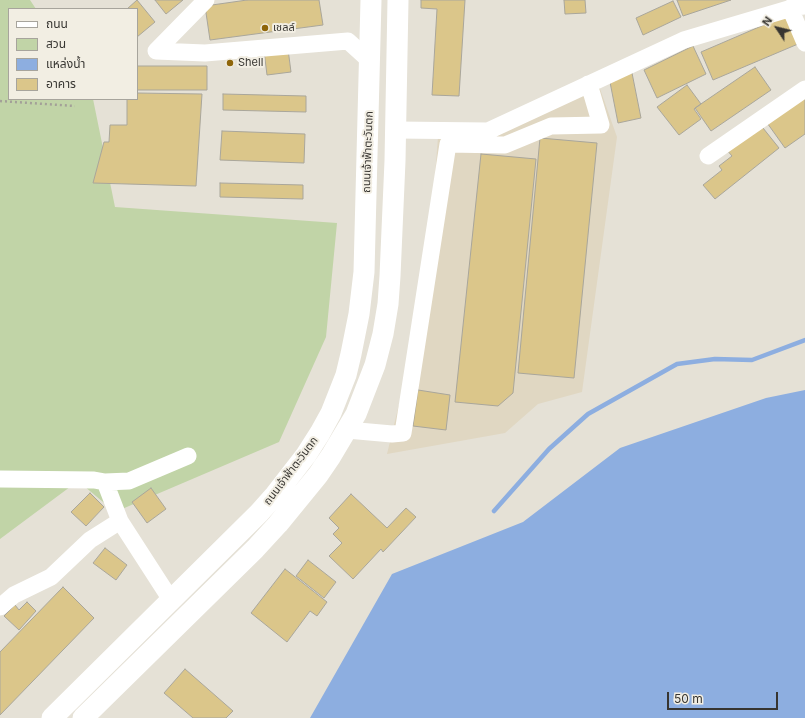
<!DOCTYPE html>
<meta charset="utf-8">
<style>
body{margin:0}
#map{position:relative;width:805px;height:718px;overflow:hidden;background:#e5e1d6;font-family:Inter,"Noto Sans Thai",sans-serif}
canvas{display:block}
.legend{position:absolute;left:8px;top:8px;width:130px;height:92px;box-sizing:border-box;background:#f2eee3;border:1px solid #a7a49c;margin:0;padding:5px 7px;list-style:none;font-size:12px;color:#373531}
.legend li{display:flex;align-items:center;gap:8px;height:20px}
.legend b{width:20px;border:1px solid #a7a49c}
.north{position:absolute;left:757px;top:8px;width:40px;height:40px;-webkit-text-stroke:3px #f2eee3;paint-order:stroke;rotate:305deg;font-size:11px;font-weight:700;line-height:16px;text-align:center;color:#373531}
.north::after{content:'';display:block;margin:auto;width:14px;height:18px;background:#373531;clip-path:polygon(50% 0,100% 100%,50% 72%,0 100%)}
.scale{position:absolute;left:667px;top:692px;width:111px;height:18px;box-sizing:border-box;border:2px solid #373531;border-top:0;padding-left:5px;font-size:12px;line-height:14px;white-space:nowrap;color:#373531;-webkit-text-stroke:3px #f2eee3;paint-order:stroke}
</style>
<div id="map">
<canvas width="805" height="718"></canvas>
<ul class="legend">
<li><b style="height:5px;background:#fff"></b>ถนน</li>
<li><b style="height:11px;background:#c1d4a7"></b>สวน</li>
<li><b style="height:11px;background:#8daee0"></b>แหล่งน้ำ</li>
<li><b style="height:11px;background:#dbc68a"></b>อาคาร</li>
</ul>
<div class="north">N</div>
<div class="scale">50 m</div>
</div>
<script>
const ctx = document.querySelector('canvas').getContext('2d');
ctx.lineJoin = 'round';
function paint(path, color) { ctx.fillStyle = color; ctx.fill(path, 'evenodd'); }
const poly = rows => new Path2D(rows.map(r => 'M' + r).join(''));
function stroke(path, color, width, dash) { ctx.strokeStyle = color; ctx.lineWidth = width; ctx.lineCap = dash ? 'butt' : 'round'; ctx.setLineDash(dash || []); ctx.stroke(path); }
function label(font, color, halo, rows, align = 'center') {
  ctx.font = font + ' Inter,"Noto Sans Thai",sans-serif'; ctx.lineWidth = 4; ctx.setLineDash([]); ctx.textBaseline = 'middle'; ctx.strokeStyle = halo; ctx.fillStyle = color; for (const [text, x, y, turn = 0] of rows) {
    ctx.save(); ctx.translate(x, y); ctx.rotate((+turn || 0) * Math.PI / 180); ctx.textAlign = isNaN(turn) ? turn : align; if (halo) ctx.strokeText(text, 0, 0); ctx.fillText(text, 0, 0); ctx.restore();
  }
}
const commercial = poly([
 [599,86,617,137,582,392,538,404,505,433,387,454,417,330,432,215,438,137,495,135]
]);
const green = poly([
 [0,0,30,0,36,9,9,9,9,99,93,99,115,207,337,223,326,337,279,442,115,512,78,481,0,539]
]);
const water = poly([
 [805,390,805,718,310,718,392,574,523,522,620,448,766,398]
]);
const stream = poly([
 [494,511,549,449,588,414,677,364,715,359,752,360,805,340]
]);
const building = poly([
 [137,0,155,22,137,37,137,9,127,9,137,0],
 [155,0,183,0,166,14,155,0],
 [247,0,319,0,323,25,210,40,205,6,247,0],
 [421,0,465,0,459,96,432,95,437,9,421,8,421,0],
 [564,0,585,0,586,13,565,14,564,0],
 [677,0,731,0,683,16,677,0],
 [673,1,681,17,643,35,636,18,673,1],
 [787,15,798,44,713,80,701,52,787,15],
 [693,46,706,74,657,98,644,70,693,46],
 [288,49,291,72,267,75,264,51,288,49],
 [137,66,207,66,207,90,137,90,137,66],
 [755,67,771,90,711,131,695,108,755,67],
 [632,73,641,118,618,123,609,77,632,73],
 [687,85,701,104,694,109,701,119,679,135,657,107,687,85],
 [805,92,805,134,785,148,765,120,805,92],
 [137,93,202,94,196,186,93,183,104,142,109,142,110,125,127,125,127,99,137,99,137,93],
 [223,94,306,96,306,112,223,110,223,94],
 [759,123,779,148,715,199,703,185,722,170,719,166,732,156,726,149,759,123],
 [222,131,305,134,304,163,220,160,222,131],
 [540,138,597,143,574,378,518,373,540,138],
 [481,154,536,159,513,393,498,406,455,402,481,154],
 [220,183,303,185,303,199,220,197,220,183],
 [418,390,450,395,446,430,413,426,418,390],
 [151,488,166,509,147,523,132,502,151,488],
 [90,493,104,507,86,526,71,512,90,493],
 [351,494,387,528,406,508,416,517,383,552,381,549,353,579,329,556,342,543,333,534,339,528,329,518,351,494],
 [105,548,127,565,116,580,93,563,105,548],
 [308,560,336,582,324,598,296,576,308,560],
 [285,569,327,602,317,616,310,611,287,642,251,613,285,569],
 [63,587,94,618,0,715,0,652,63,587],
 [27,602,36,611,19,630,4,616,15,605,19,610,27,602],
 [185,669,233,711,226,718,193,718,164,693,185,669]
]);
const path = poly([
 [0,101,75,106]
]);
const minor = poly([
 [206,0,156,51,205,53,348,41,370,61],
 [790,8,805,43],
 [396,130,488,131,684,40,795,7,805,6],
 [708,156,805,89],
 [347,430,392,434,403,433,448,144,505,145,551,126,601,125,591,91,588,84],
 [0,479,94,480,105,482,120,521,171,600],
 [105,482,129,481,188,456],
 [0,607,14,595,51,577,90,540,120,521]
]);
const major = poly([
 [52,718,259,513,275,495,306,455,320,433,331,413,346,375,351,354,359,314,364,272,371,0],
 [83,718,255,549,278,524,318,475,331,456,356,414,375,365,383,334,388,304,390,276,395,161,398,0]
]);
const markers = [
 [265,28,4,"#8e6509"],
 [230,63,4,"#8e6509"]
];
const poiNames = [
 ["เชลล์",273,28],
 ["Shell",238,63]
];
const streetNames = [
 ["ถนนเจ้าฟ้าตะวันตก",368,152,-88],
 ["ถนนเจ้าฟ้าตะวันตก",291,471,-53]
];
paint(commercial, '#e0d7c2');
paint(green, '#c1d4a7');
paint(water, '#8daee0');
stroke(stream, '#8daee0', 4.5);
paint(building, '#dbc68a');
stroke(building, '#a9a69b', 1);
stroke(path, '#a3a098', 2.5, [2, 3]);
stroke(minor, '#fff', 17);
stroke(major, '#fff', 21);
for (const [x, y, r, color] of markers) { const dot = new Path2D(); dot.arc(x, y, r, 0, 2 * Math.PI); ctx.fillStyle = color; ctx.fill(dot); stroke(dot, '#f2eee3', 1.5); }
label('11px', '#373531', '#f2eee3', poiNames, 'left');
label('11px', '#373531', '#f2eee3', streetNames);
</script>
